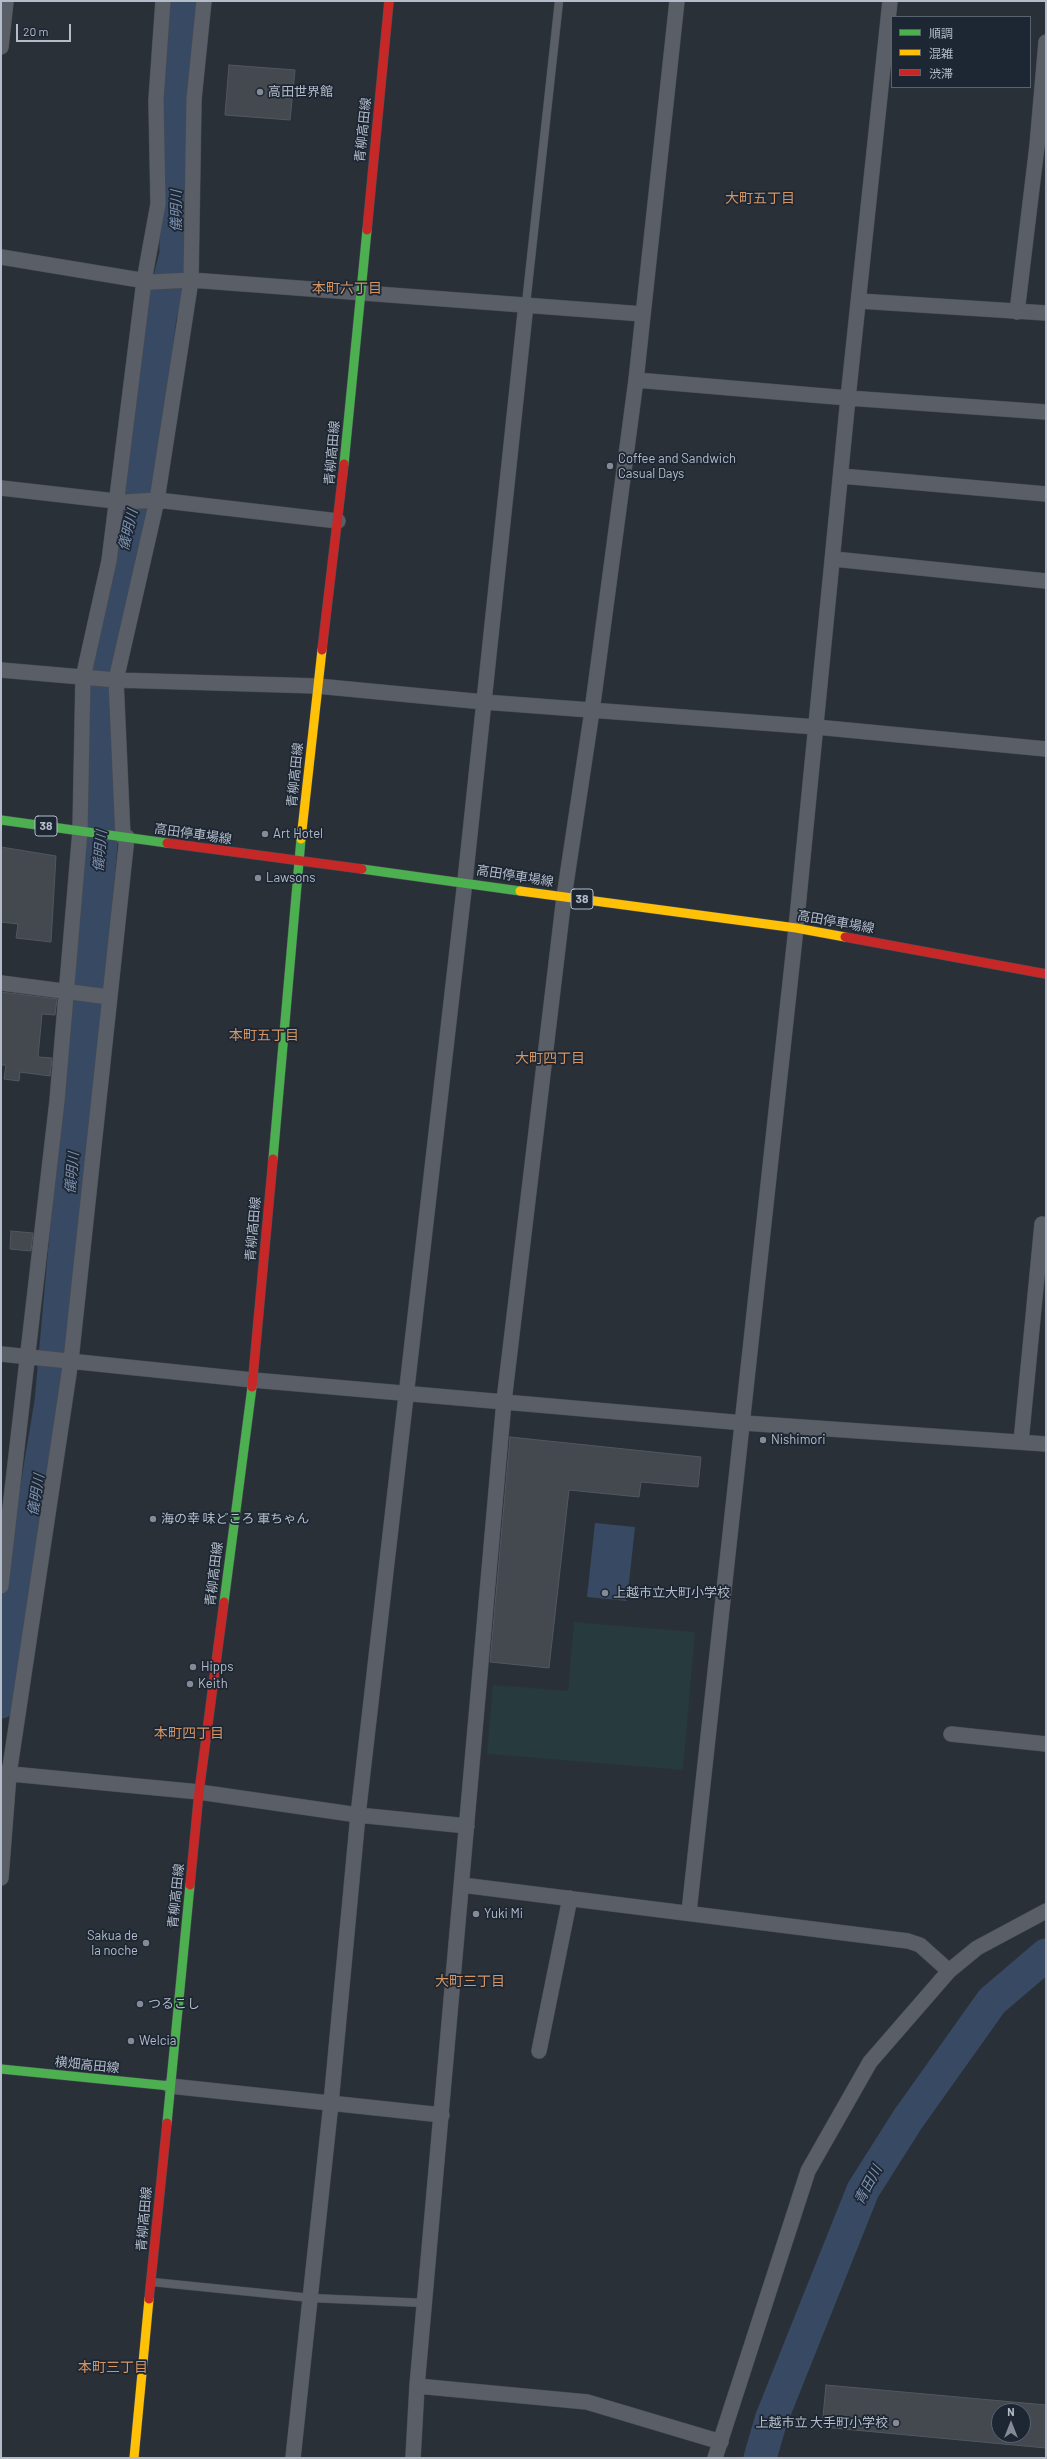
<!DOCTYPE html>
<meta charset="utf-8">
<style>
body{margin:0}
#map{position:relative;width:1047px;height:2459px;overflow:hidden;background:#2a3038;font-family:Barlow,"Noto Sans JP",sans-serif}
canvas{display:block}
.frame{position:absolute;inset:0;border:2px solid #b4bcc9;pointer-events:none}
.legend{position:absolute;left:891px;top:16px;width:140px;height:72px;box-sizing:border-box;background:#1d2633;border:1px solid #59626f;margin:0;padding:5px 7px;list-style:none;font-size:12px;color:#b4bcc9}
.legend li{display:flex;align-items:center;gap:8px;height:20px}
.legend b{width:20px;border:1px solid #59626f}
.north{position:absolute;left:991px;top:2403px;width:40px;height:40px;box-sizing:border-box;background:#1d2633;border:1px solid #59626f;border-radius:50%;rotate:0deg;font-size:11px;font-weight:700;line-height:16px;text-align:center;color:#b4bcc9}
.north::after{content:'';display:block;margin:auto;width:14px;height:18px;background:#848b96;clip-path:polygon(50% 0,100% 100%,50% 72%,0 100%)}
.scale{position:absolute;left:16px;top:24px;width:55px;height:18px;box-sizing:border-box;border:2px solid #b4bcc9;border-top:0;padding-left:5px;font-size:12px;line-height:14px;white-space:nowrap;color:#b4bcc9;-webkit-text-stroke:3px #1d2633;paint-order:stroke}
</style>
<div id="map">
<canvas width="1047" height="2459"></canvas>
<div class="frame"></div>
<ul class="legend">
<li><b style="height:5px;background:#4caf50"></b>順調</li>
<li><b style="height:5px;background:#ffc107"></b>混雑</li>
<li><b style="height:5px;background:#c62828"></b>渋滞</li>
</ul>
<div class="north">N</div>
<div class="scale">20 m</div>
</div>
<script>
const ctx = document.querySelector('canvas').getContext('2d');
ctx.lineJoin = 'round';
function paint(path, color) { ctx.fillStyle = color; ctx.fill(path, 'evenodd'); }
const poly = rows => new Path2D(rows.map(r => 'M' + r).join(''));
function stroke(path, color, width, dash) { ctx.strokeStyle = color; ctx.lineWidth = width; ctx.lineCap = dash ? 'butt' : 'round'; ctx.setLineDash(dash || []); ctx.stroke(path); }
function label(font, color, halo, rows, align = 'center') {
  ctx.font = font + ' Barlow,"Noto Sans JP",sans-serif'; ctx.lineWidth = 3.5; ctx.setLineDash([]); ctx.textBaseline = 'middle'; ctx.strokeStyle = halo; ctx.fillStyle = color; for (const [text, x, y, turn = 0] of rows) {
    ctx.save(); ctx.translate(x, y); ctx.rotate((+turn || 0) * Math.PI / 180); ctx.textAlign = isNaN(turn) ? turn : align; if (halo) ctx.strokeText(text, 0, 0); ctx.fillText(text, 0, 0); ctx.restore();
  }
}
const green = poly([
 [574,1622,695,1632,683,1770,487,1754,493,1685,568,1691]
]);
const water = poly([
 [595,1523,635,1527,627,1601,587,1597]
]);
const river = poly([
 [1,1702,51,1402,103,823,98,660,140,475,160,317,176,254,176,68,180,1],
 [760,2458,771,2420,863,2190,908,2119,992,2001,1046,1955]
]);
const building = poly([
 [229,65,295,70,290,120,225,115,229,65],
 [1,847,56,856,51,942,16,938,18,924,1,922,1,847],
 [1,992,57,999,55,1015,42,1014,38,1057,52,1058,50,1076,20,1072,19,1081,4,1079,6,1065,1,1065,1,992],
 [11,1231,33,1233,31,1251,10,1249,11,1231],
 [510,1437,701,1457,698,1487,641,1482,639,1497,569,1490,549,1668,490,1662,510,1437],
 [826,2385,1046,2405,1046,2448,822,2427,826,2385],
 [999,2411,1023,2411,1023,2435,999,2435,999,2411]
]);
const lane = poly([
 [526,304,559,1],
 [152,2282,311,2298,425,2303]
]);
const street = poly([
 [1,47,6,1],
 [1,257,152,282,191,280,643,314],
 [859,301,1046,313],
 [1017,312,1037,146,1046,42],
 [636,380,848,398,1046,412],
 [841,476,1046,494],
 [1,488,124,502,157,500,338,521],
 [834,559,1046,581],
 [1,670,116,680,317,686,484,702,816,727,1046,749],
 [123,837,116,680,157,500,191,280,194,99,204,1],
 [1,983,109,997],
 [1,1354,253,1380,744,1423,1046,1444],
 [1021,1442,1042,1224,1046,1225],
 [1,1586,57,1101,80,831,83,678,109,561,144,281,158,204,156,100,163,1],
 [951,1734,1046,1744],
 [1,1773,199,1792,358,1815,467,1826],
 [1,1878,9,1774,71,1360,127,837],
 [462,1885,908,1941,920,1945,949,1971],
 [689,1912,796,928,848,398,890,1],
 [539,2051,570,1898],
 [170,2086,442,2115],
 [417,2386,587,2402,721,2442],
 [293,2458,331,2103,358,1815,465,881,526,304],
 [413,2458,417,2386,504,1401,564,897,592,711,636,380,677,1],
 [715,2458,808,2171,870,2062,949,1971,977,1948,1046,1911]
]);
const fast = poly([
 [344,464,367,230],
 [1,820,167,843],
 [362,869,520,891],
 [273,1159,301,839],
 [224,1602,252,1387],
 [1,2069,170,2086],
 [167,2123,190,1885]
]);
const slow = poly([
 [301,839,322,650],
 [520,891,796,928,845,937],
 [134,2458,149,2299]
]);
const jam = poly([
 [367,230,389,1],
 [322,650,344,464],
 [167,843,362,869],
 [845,937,1046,974],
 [252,1387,273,1159],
 [190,1885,199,1792,224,1602],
 [149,2299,167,2123]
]);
const markers = [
 [260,92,4,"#848b96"],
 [610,466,4,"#848b96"],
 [265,834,4,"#848b96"],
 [258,878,4,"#848b96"],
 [763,1440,4,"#848b96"],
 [153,1519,4,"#848b96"],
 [605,1593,4,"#848b96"],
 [193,1667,4,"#848b96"],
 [190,1684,4,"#848b96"],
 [476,1914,4,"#848b96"],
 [146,1943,4,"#848b96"],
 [140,2004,4,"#848b96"],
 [131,2041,4,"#848b96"],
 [896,2423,4,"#848b96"]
];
const shields = [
 [46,826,22],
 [582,899,22]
];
const shieldNames = [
 ["38",46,826],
 ["38",582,899]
];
const poiNames = [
 ["高田世界館",268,92],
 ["Coffee and Sandwich",618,459],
 ["Casual Days",618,474],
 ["Art Hotel",273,834],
 ["Lawsons",266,878],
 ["Nishimori",771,1440],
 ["海の幸 味どころ 軍ちゃん",161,1519],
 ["上越市立大町小学校",613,1593],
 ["Hipps",201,1667],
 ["Keith",198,1684],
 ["Yuki Mi",484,1914],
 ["Sakua de",138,1936,"right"],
 ["la noche",138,1951,"right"],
 ["つるこし",148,2004],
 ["Welcia",139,2041],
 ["上越市立 大手町小学校",888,2423,"right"]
];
const streetNames = [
 ["青柳高田線",363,130,-84],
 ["青柳高田線",332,453,-85],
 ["青柳高田線",295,775,-84],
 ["高田停車場線",193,834,8],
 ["高田停車場線",515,876,9],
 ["高田停車場線",836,922,10],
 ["青柳高田線",253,1229,-85],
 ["青柳高田線",214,1574,-83],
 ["青柳高田線",176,1896,-84],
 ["横畑高田線",87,2065,6],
 ["青柳高田線",144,2219,-85]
];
const neighbourhoodNames = [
 ["大町五丁目",760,198],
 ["本町六丁目",347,288],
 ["本町五丁目",264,1035],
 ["大町四丁目",550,1058],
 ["本町四丁目",189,1733],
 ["大町三丁目",470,1981],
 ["本町三丁目",113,2367]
];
const waterNames = [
 ["儀明川",176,211,-90],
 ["儀明川",128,530,-77],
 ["儀明川",100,851,-85],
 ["儀明川",72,1173,-85],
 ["儀明川",36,1495,-81],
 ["青田川",868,2185,-62]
];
paint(green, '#273a3e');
paint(water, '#384963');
stroke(river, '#384963', 33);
paint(building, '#444950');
stroke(building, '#52575f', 1);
stroke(lane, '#484c53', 9);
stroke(street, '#484c53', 16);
stroke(fast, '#484c53', 10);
stroke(slow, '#484c53', 10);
stroke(jam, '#484c53', 10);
stroke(lane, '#5a5e66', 8);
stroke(street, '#5a5e66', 15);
stroke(fast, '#4caf50', 9);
stroke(slow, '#ffc107', 9);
stroke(jam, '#c62828', 9);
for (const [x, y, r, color] of markers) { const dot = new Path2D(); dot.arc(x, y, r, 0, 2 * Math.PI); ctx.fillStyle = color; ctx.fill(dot); stroke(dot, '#1d2633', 1.5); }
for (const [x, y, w] of shields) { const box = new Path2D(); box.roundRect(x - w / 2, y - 10, w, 20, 3); ctx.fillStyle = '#1d2633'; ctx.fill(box); stroke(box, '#b4bcc9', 1); }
label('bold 12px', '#b4bcc9', null, shieldNames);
label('13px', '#b4bcc9', '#1d2633', poiNames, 'left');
label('13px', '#b4bcc9', '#1d2633', streetNames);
label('14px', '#d59563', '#1d2633', neighbourhoodNames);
label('italic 14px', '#7c92b1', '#1d2633', waterNames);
</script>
